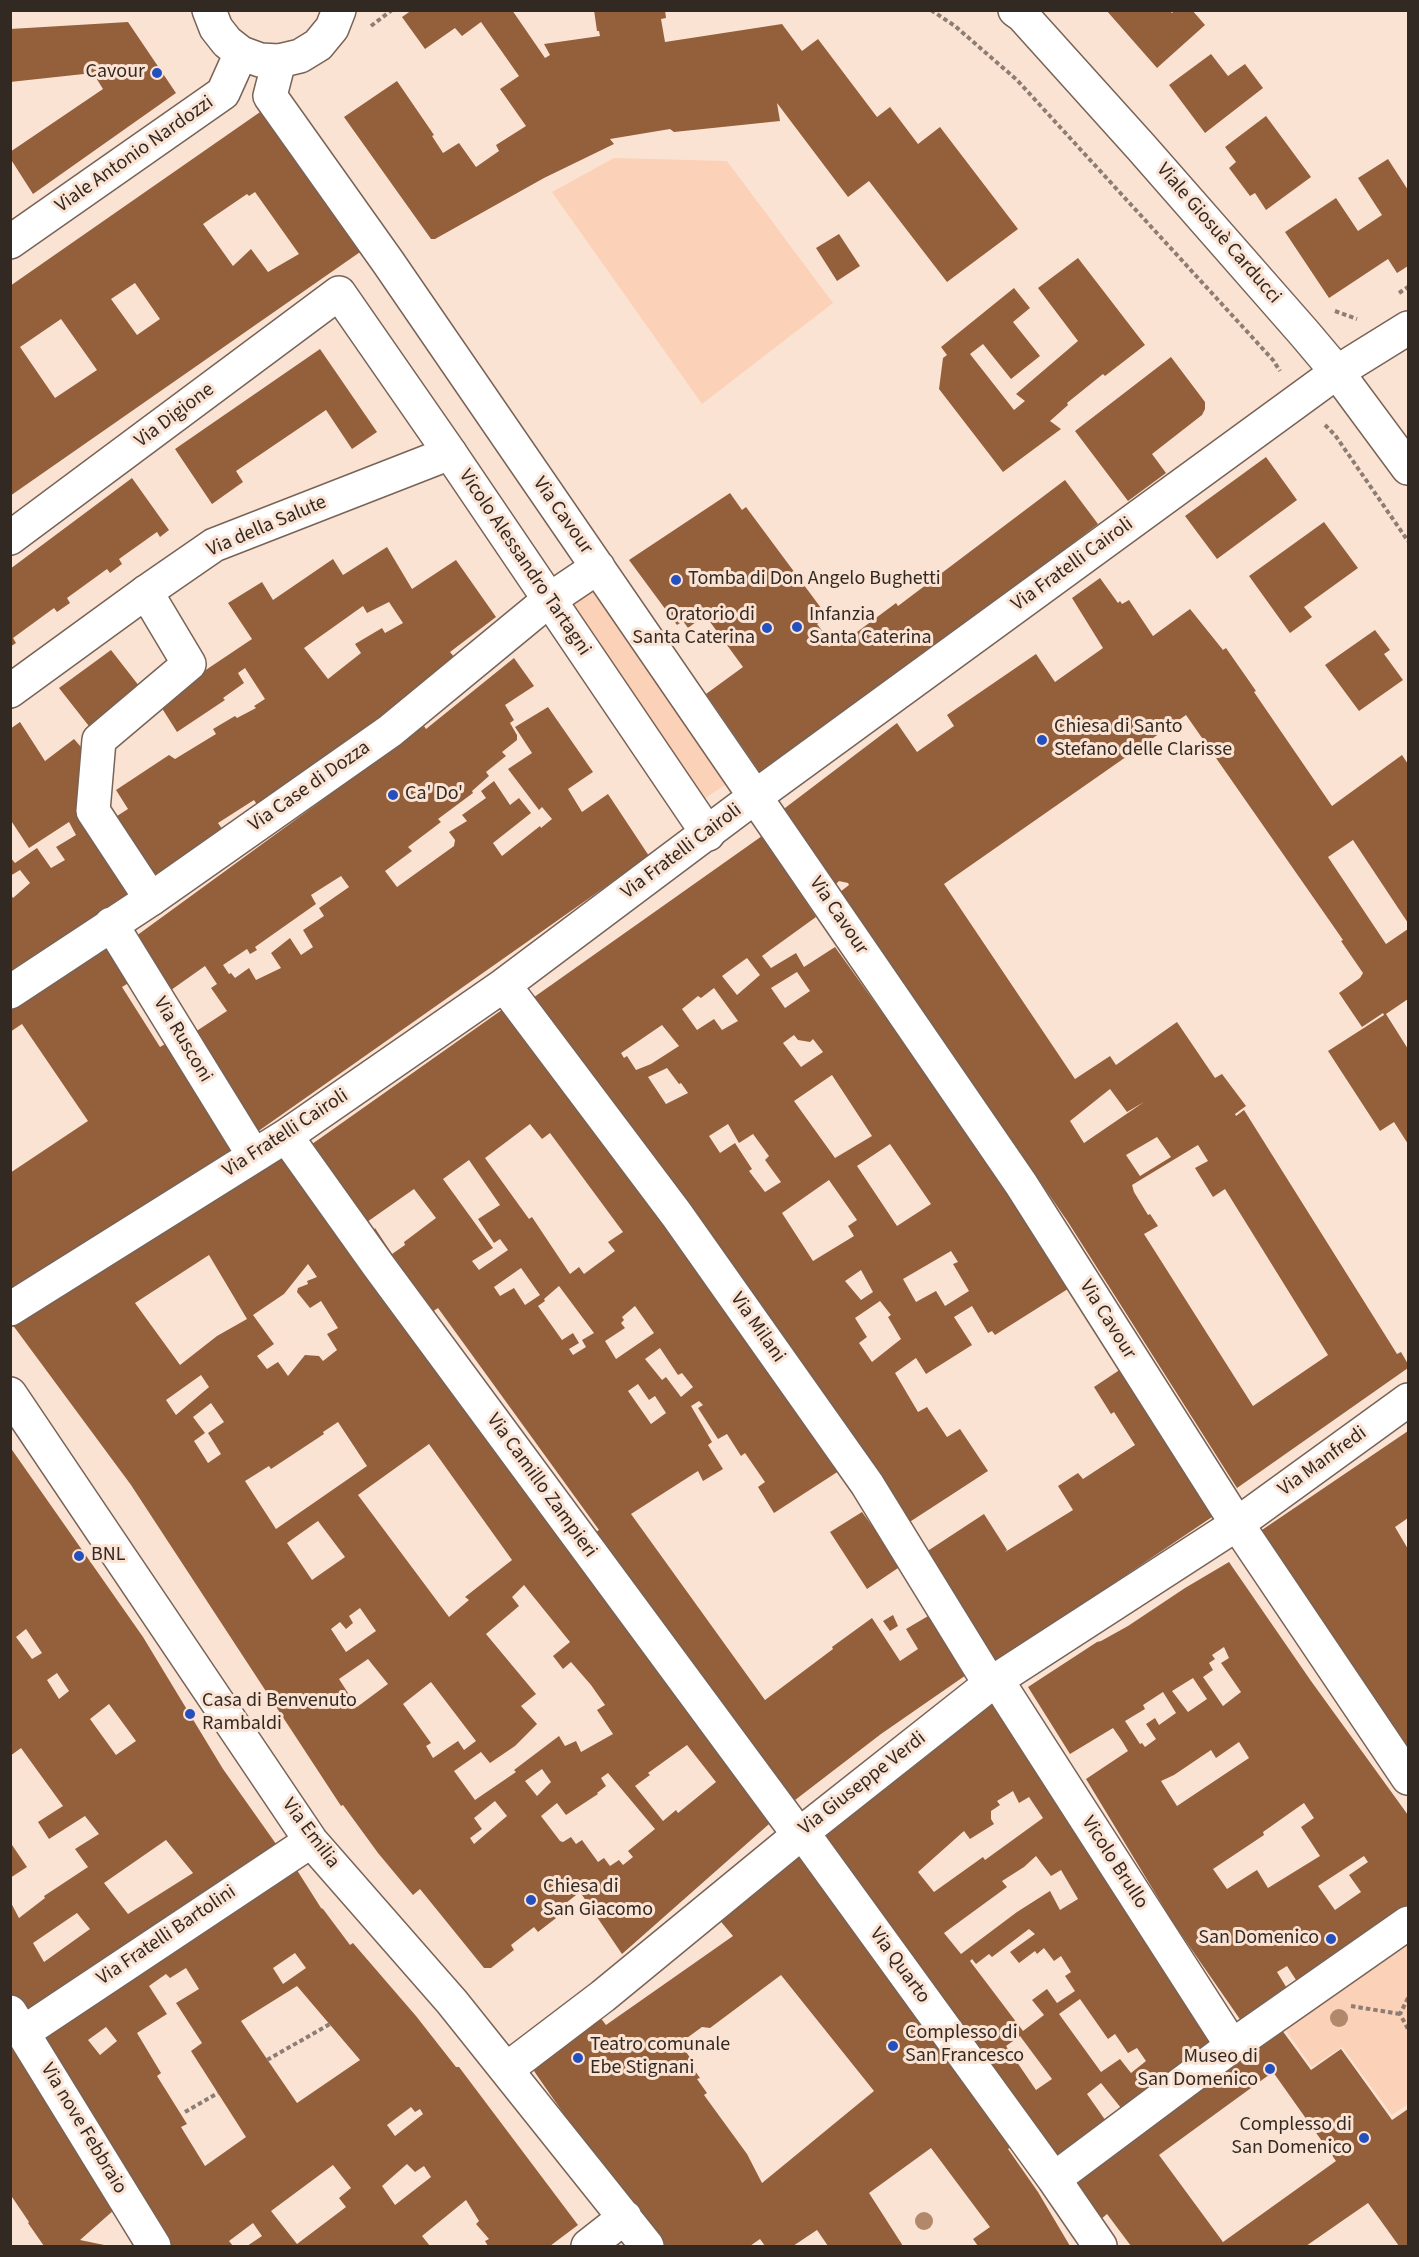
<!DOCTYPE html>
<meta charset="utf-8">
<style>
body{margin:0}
#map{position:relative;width:1419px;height:2257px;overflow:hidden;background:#fbe3d4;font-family:"Source Sans 3",sans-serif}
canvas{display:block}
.frame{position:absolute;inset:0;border:12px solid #322923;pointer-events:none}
</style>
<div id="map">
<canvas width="1419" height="2257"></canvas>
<div class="frame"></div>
</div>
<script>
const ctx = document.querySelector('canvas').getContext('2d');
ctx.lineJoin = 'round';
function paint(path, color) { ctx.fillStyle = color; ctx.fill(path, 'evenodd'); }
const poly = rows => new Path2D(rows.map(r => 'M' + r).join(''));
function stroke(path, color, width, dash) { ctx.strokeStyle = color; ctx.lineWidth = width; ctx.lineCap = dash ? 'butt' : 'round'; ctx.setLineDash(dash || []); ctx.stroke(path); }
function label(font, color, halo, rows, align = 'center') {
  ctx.font = font + ' "Source Sans 3",sans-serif'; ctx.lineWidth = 6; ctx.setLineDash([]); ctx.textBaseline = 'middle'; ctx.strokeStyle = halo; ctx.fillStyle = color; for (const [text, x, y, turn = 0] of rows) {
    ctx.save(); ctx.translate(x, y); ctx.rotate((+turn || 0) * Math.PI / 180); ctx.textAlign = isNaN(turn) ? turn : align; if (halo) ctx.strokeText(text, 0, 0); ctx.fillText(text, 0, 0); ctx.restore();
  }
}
const green = poly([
 [614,158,727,161,833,303,702,404,552,192],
 [600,583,733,780,696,804,563,608],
 [1408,1935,1408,2104,1392,2115,1342,2047,1312,2067,1281,2024]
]);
const building = poly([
 [412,10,512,10,545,58,550,55,544,44,600,36,599,31,597,31,594,10,665,10,666,18,661,19,665,42,782,24,802,51,818,39,877,117,890,107,918,144,940,127,1018,229,947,282,869,181,848,197,777,103,780,121,674,132,670,129,610,139,614,144,544,178,435,239,431,239,344,117,397,81,434,135,432,136,443,153,459,143,476,167,499,151,496,145,526,126,500,89,519,76,481,22,462,36,455,28,425,49,402,17],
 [1106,10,1169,10,1172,13,1175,10,1192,10,1205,25,1157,68],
 [128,22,176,93,33,194,10,158,10,152,103,89,93,73,10,82,10,29],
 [1211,54,1228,76,1245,64,1263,88,1205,133,1169,85],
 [263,110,363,250,10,496,10,286],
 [255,192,299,254,268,272,251,249,233,266,203,224,247,194,249,196],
 [135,283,160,319,137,335,111,299],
 [61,319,97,370,55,398,20,347],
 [1266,116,1311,177,1266,210,1255,193,1250,196,1229,168,1236,162,1225,147],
 [1388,159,1408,190,1408,266,1397,273,1388,259,1329,298,1285,232,1336,198,1358,231,1382,215,1358,178],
 [839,234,860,266,837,281,816,248],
 [1078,258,1145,345,1105,376,1103,374,1067,403,1068,405,1050,421,1061,429,1003,472,939,389,943,358,947,355,941,347,1014,288,1030,308,1013,322,1040,356,1011,379,983,344,970,354,1014,410,1025,401,1016,394,1078,341,1038,288],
 [320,349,377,432,352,449,326,410,236,471,243,482,212,504,175,449],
 [1171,357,1205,402,1205,409,1202,415,1152,454,1166,473,1128,501,1075,431],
 [1266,457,1297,500,1217,559,1185,516],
 [132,478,169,530,160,537,157,532,119,559,122,564,110,573,107,569,67,598,70,603,57,612,54,608,13,638,16,643,10,647,10,569],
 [1065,480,1098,524,929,652,761,774,706,694,743,667,705,615,688,628,683,621,677,625,629,560,730,493,742,510,746,507,824,612,817,617,820,622,817,624,829,640,826,643,829,647,851,631,853,635,896,603,898,606],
 [1324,522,1358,568,1304,607,1312,617,1290,633,1249,576],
 [387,547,412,589,456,560,496,617,450,652,459,663,260,809,254,800,218,823,225,833,149,888,106,823,128,809,116,790,169,755,175,759,216,734,213,729,235,716,237,718,256,708,254,706,265,699,245,668,238,673,244,683,223,698,225,700,177,732,158,702,252,639,228,603,262,582,273,600,333,559,343,575],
 [389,602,403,623,385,633,382,628,355,644,361,653,328,679,304,648,363,606,367,613],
 [1100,578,1118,603,1120,601,1122,604,1129,600,1153,636,1190,609,1223,650,1226,648,1256,691,1254,692,1332,806,1402,755,1408,764,1408,923,1353,840,1328,857,1386,944,1408,929,1408,999,1386,1014,1408,1049,1408,1144,1394,1122,1380,1131,1328,1051,1384,1015,1383,1013,1362,1027,1339,993,1360,978,1363,973,1341,941,1343,940,1186,715,944,884,1075,1079,1110,1056,1116,1065,1177,1022,1215,1078,1222,1074,1246,1106,1235,1114,1236,1116,1244,1110,1397,1354,1401,1352,1408,1364,1408,1368,1237,1488,1068,1222,840,892,849,885,848,883,839,881,835,885,785,811,785,808,897,723,917,752,954,726,947,715,1036,654,1055,682,1103,648,1072,598],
 [1110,1089,1127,1112,1144,1102,1084,1143,1070,1121],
 [1157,1137,1171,1157,1140,1176,1126,1155],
 [1198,1145,1208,1161,1195,1168,1213,1197,1225,1189,1328,1355,1253,1406,1144,1234,1158,1226,1150,1214,1148,1215,1134,1192,1132,1185],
 [1375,630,1390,650,1384,654,1403,680,1359,711,1325,665],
 [111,650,143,691,92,730,59,688],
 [514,658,534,686,505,705,514,720,510,723,517,735,517,740,502,752,506,756,486,772,489,776,472,791,473,793,438,819,441,822,408,847,412,851,385,871,397,887,454,846,455,840,449,832,467,821,462,815,486,798,481,791,494,781,510,805,519,798,531,813,493,843,502,856,540,826,541,828,552,819,542,807,539,810,508,769,532,753,515,727,548,707,593,772,568,789,582,812,608,794,649,856,250,1137,192,1034,227,1011,211,988,217,984,205,966,164,995,132,939,424,726,426,729],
 [341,876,349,887,319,908,324,916,303,930,313,947,301,955,290,938,271,953,281,968,256,980,249,968,235,978,231,973,229,974,223,965,247,949,250,954,257,950,255,947,316,904,311,895],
 [20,722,45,761,74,739,88,755,79,762,86,768,141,893,10,979,10,893,13,898,30,883,20,870,10,876,10,857,15,863,37,848,51,868,65,860,56,847,76,835,69,822,29,848,10,819,10,729],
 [762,836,816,917,762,956,771,968,796,953,804,967,835,947,989,1162,1071,1287,995,1335,992,1331,988,1333,972,1306,954,1317,972,1345,926,1374,916,1358,895,1373,918,1412,927,1407,947,1437,960,1429,988,1471,905,1525,530,1000],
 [747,958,760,975,737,995,722,976],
 [797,972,810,991,785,1008,771,988],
 [714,988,738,1021,722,1030,714,1019,697,1030,682,1009,698,996,701,998],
 [662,1025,679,1046,651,1064,636,1070,627,1056,624,1058,621,1053],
 [794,1035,798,1040,810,1042,813,1039,823,1052,801,1067,783,1043],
 [667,1068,679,1084,681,1083,688,1093,666,1104,648,1077],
 [832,1075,872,1136,835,1158,794,1101],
 [728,1124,739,1143,753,1134,769,1156,765,1160,781,1182,765,1192,749,1171,752,1169,735,1143,720,1153,709,1136],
 [890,1144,931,1204,897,1226,857,1166],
 [829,1180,857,1220,848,1226,854,1236,813,1261,782,1213],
 [951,1251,958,1262,953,1264,969,1291,945,1306,936,1291,916,1302,903,1279],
 [861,1270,873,1292,861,1300,845,1281],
 [880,1301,891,1315,888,1317,901,1339,872,1362,859,1343,867,1337,855,1318],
 [108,938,135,979,122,987,160,1047,172,1040,236,1149,10,1291,10,1173,88,1121,22,1024,10,1032,10,1003],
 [506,1007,842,1469,774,1513,758,1487,765,1482,745,1453,741,1456,727,1434,718,1439,698,1408,703,1405,699,1401,691,1406,712,1442,708,1445,723,1469,703,1481,698,1471,631,1514,765,1700,833,1649,832,1647,872,1618,900,1661,918,1649,906,1629,935,1612,969,1673,881,1734,786,1807,586,1538,599,1530,438,1308,425,1317,305,1149],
 [530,1124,542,1139,550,1133,623,1232,608,1242,615,1251,584,1274,579,1267,570,1274,532,1217,529,1219,485,1158],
 [469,1160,500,1205,478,1219,494,1243,500,1239,508,1250,479,1270,472,1261,493,1248,443,1179],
 [414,1189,436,1218,404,1242,405,1245,392,1254,375,1228,374,1230,367,1222],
 [521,1268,540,1295,525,1305,514,1288,500,1296,494,1287],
 [559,1286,594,1333,582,1340,586,1347,573,1355,569,1349,579,1343,573,1333,562,1340,538,1306,545,1301,544,1299],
 [635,1306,654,1333,616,1359,605,1341,625,1328,621,1323,624,1320,622,1317],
 [660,1348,678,1375,682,1373,693,1387,681,1397,666,1377,662,1380,645,1359],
 [638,1384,649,1400,655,1396,666,1413,651,1424,628,1391],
 [292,1150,777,1817,622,1954,580,1892,557,1910,560,1915,538,1932,534,1927,511,1945,514,1950,491,1968,484,1968,420,1889,413,1895,378,1853,343,1805,341,1806,131,1485,12,1324],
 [209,1255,247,1319,217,1336,180,1365,135,1303],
 [308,1264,317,1277,307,1281,308,1284,298,1288,297,1292,310,1308,321,1301,338,1328,327,1334,337,1350,323,1361,319,1356,305,1355,288,1376,278,1362,267,1369,257,1356,274,1344,253,1315,284,1294],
 [201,1375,209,1387,176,1415,166,1400],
 [211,1403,224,1422,208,1433,221,1454,208,1463,194,1441,205,1433,193,1417],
 [338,1422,367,1466,276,1529,245,1481,269,1466,271,1469,324,1434,323,1432],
 [429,1444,512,1560,465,1597,469,1600,449,1617,358,1495],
 [318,1521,345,1557,312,1580,287,1543],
 [524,1585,570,1642,553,1656,563,1669,571,1662,591,1685,605,1705,597,1710,613,1734,581,1752,576,1741,565,1746,559,1736,514,1770,516,1772,475,1800,454,1771,481,1752,490,1763,515,1746,537,1724,521,1706,536,1694,486,1634,519,1606,512,1597],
 [360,1608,376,1631,346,1652,331,1629,340,1622,346,1629,353,1623,349,1616],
 [368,1659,388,1684,357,1707,339,1679],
 [431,1682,476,1741,464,1750,458,1741,433,1758,426,1746,431,1743,403,1704],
 [687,1745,716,1782,678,1813,676,1810,663,1821,635,1786,650,1775,648,1773],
 [542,1769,551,1782,537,1796,525,1781],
 [608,1773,655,1829,628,1851,633,1857,623,1865,619,1860,610,1866,604,1858,598,1862,582,1840,576,1844,571,1837,563,1842,560,1841,541,1816,557,1803,566,1815,598,1794,597,1793,606,1786,601,1778],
 [495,1801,507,1816,474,1844,470,1838,482,1829,474,1818],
 [1121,1369,1218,1513,994,1664,923,1554,984,1514,1007,1550,1005,1552,1073,1510,1058,1486,1078,1473,1083,1479,1135,1445,1114,1412,1111,1414,1094,1387],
 [1408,1431,1408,1518,1395,1527,1408,1549,1408,1751,1256,1534],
 [10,1447,143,1637,223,1769,281,1851,28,2020,10,1992,10,1901,19,1918,45,1898,44,1896,88,1867,75,1849,99,1834,85,1816,49,1839,38,1822,63,1806,21,1748,10,1756],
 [26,1629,42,1653,32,1659,16,1637],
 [57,1673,69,1691,59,1699,47,1680],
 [109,1704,136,1741,116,1755,90,1719],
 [166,1840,193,1873,128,1914,104,1883],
 [77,1913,90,1929,44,1962,33,1943],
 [862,1512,901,1566,867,1589,830,1532],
 [1229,1562,1311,1681,1408,1815,1408,1905,1298,1983,1287,1966,1277,1972,1288,1990,1246,2028,1174,1924,1086,1779,1128,1751,1122,1741,1113,1728,1070,1754,1028,1687,1097,1642,1101,1641,1128,1626,1185,1588],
 [1224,1647,1229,1658,1221,1663,1241,1692,1223,1706,1203,1677,1213,1670,1209,1663,1215,1659,1212,1655],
 [1193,1678,1207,1699,1188,1712,1172,1691],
 [1163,1692,1176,1713,1159,1725,1155,1718,1146,1724,1156,1739,1145,1747,1142,1743,1140,1744,1125,1721,1145,1709,1143,1705],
 [1239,1742,1249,1758,1177,1806,1161,1781,1174,1775,1211,1750,1216,1758],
 [1304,1803,1314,1818,1301,1827,1320,1856,1268,1888,1257,1870,1227,1889,1213,1869,1264,1835,1263,1832],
 [1364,1856,1368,1862,1349,1875,1361,1892,1335,1910,1318,1886],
 [893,1615,898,1626,890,1631,883,1621],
 [997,1699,1212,2041,1125,2113,1101,2083,1087,2094,1108,2124,1056,2160,989,2060,820,1835],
 [1013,1791,1019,1803,1029,1797,1043,1818,985,1860,983,1857,934,1892,918,1872,964,1831,970,1839,994,1824,991,1819,991,1811,1000,1805,997,1801],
 [1036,1856,1051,1876,1061,1870,1078,1899,1060,1910,1050,1891,1017,1912,961,1954,944,1933,1007,1887,1002,1881,1024,1867],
 [1029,1929,1035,1934,1010,1952,1019,1963,1035,1951,1037,1954,1044,1948,1054,1961,1061,1956,1071,1972,1065,1976,1075,1991,1057,2003,1047,1989,1032,2000,1044,2015,1023,2031,970,1961,972,1959,976,1964,989,1954,992,1957],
 [1080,1999,1108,2039,1115,2034,1128,2053,1137,2048,1146,2061,1131,2073,1120,2059,1101,2072,1059,2014],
 [1020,2036,1052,2079,1036,2090,1006,2046],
 [10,1842,27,1867,10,1878],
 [804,1845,1015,2144,1008,2149,1038,2192,1070,2246,978,2246,973,2239,990,2227,931,2148,869,2193,903,2246,828,2246,817,2230,793,2246,765,2246,760,2239,750,2246,656,2246,536,2074,527,2059,594,2009,606,2025,733,1936,717,1917],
 [781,1975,874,2091,762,2183,747,2154,704,2095,707,2093,697,2079,700,2078,690,2064,693,2062,680,2043,702,2027,710,2028],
 [295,1867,321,1908,323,1909,350,1945,353,1943,416,2016,456,2067,459,2067,578,2225,550,2246,488,2246,485,2241,489,2239,476,2224,479,2221,466,2200,422,2236,430,2246,247,2246,262,2236,253,2223,229,2241,233,2246,169,2246,39,2038],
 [295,1953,306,1968,283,1984,273,1968],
 [186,1968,199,1989,176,2003,202,2043,191,2051,246,2137,205,2166,181,2127,187,2124,157,2076,161,2073,137,2033,167,2014,149,1986,166,1974,170,1978],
 [297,1986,360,2060,297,2103,241,2021],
 [106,2027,117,2041,100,2055,88,2040],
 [411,2107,415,2112,420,2109,423,2114,395,2136,387,2125],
 [407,2164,415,2172,424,2166,431,2177,395,2205,382,2186],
 [333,2165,351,2188,339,2198,346,2207,297,2244,271,2211],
 [1279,2026,1311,2070,1341,2049,1392,2120,1408,2109,1408,2246,1399,2246,1368,2203,1306,2246,1131,2246,1107,2214,1100,2220,1070,2176],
 [1273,2072,1336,2161,1223,2242,1159,2155],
 [10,2038,114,2210,80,2240,109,2246,44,2246,28,2223,29,2222,10,2194]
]);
const path = poly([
 [931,10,955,26,1017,80,1273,360,1280,371],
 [371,26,392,10],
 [1399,293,1408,287],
 [1335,311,1357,319],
 [1325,425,1335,435,1408,541],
 [1408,1998,1400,2014,1408,2029],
 [1351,2006,1400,2014],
 [267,2060,330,2024],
 [185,2112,218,2093]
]);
const pedestrian = poly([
 [450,453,708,834],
 [146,592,189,664,99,740,93,811,151,899],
 [1232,2046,1408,1923]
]);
const minor = poly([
 [279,61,270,96,388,262,1021,1184,1237,1524,1408,1778],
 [10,242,223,93,241,53],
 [10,538,339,293,450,453,214,545,146,592,10,691],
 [111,924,254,1156],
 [504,985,677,1215,867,1484,990,1684],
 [10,992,151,899,390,731,549,600,598,567],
 [286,1136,378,1265,799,1835],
 [10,1309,286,1136,504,985,756,796,1337,372],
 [10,1394,311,1841,452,2002,647,2246],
 [996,1679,1232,2046,1054,2179],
 [802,1832,1054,2179,1100,2246],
 [10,2012,154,2246],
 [24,2032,311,1841],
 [507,2069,603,1996,799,1835,990,1684,1237,1524,1408,1400],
 [588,2246,625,2217]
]);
const tertiary = poly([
 [209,10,216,28,227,42,241,53,260,60,279,61,300,56,318,45,332,28,339,10],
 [1015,10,1022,15,1141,147,1305,334,1337,372,1408,468],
 [1337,372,1408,328]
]);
const trees = [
 [1339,2018],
 [924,2221]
];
const markers = [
 [157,73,6,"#2350be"],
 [676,580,6,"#2350be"],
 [797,627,6,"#2350be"],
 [767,628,6,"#2350be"],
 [1042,740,6,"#2350be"],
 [393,795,6,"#2350be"],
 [79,1556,6,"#2350be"],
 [190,1714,6,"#2350be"],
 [531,1900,6,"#2350be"],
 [1331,1939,6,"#2350be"],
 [893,2046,6,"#2350be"],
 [578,2058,6,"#2350be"],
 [1270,2069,6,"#2350be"],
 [1364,2138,6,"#2350be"]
];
const poiNames = [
 ["Cavour",145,73,"right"],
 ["Tomba di Don Angelo Bughetti",688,580],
 ["Oratorio di",755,616,"right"],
 ["Santa Caterina",755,639,"right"],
 ["Infanzia",809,616],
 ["Santa Caterina",809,639],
 ["Chiesa di Santo",1054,728],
 ["Stefano delle Clarisse",1054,751],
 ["Ca' Do'",405,795],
 ["BNL",91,1556],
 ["Casa di Benvenuto",202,1702],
 ["Rambaldi",202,1725],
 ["Chiesa di",543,1888],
 ["San Giacomo",543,1911],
 ["San Domenico",1319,1939,"right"],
 ["Complesso di",905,2034],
 ["San Francesco",905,2057],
 ["Teatro comunale",590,2046],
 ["Ebe Stignani",590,2069],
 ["Museo di",1258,2058,"right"],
 ["San Domenico",1258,2081,"right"],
 ["Complesso di",1352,2126,"right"],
 ["San Domenico",1352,2149,"right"]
];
const streetNames = [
 ["Viale Antonio Nardozzi",135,155,-35],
 ["Viale Giosuè Carducci",1218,234,49],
 ["Via Digione",175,416,-37],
 ["Via Cavour",562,516,55],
 ["Via della Salute",267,527,-23],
 ["Vicolo Alessandro Tartagni",524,563,56],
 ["Via Fratelli Cairoli",1073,565,-36],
 ["Via Case di Dozza",310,787,-35],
 ["Via Fratelli Cairoli",682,852,-37],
 ["Via Cavour",838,916,56],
 ["Via Rusconi",182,1040,59],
 ["Via Fratelli Cairoli",286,1134,-33],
 ["Via Cavour",1107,1320,58],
 ["Via Milani",757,1328,55],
 ["Via Manfredi",1323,1462,-36],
 ["Via Camillo Zampieri",541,1486,54],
 ["Via Giuseppe Verdi",863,1784,-38],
 ["Via Emilia",310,1834,53],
 ["Vicolo Brullo",1114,1863,57],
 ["Via Fratelli Bartolini",167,1936,-34],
 ["Via Quarto",899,1966,54],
 ["Via nove Febbraio",83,2129,59]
];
paint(green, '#fbd1b7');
paint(building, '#945f3b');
stroke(pedestrian, '#786356', 36);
stroke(minor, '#786356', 36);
stroke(tertiary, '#786356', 36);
stroke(path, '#8d7d73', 4, [4.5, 3]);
stroke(pedestrian, '#fff', 33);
stroke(minor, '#fff', 33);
stroke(tertiary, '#fff', 33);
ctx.fillStyle = '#b1886a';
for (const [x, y] of trees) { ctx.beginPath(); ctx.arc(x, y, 9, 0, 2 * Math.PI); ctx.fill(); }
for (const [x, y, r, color] of markers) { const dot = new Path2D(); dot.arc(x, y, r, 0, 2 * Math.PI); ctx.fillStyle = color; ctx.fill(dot); stroke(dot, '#fbe3d4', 2); }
label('20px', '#322923', '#fbe3d4', poiNames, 'left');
label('20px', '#322923', '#fbe3d4', streetNames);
</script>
